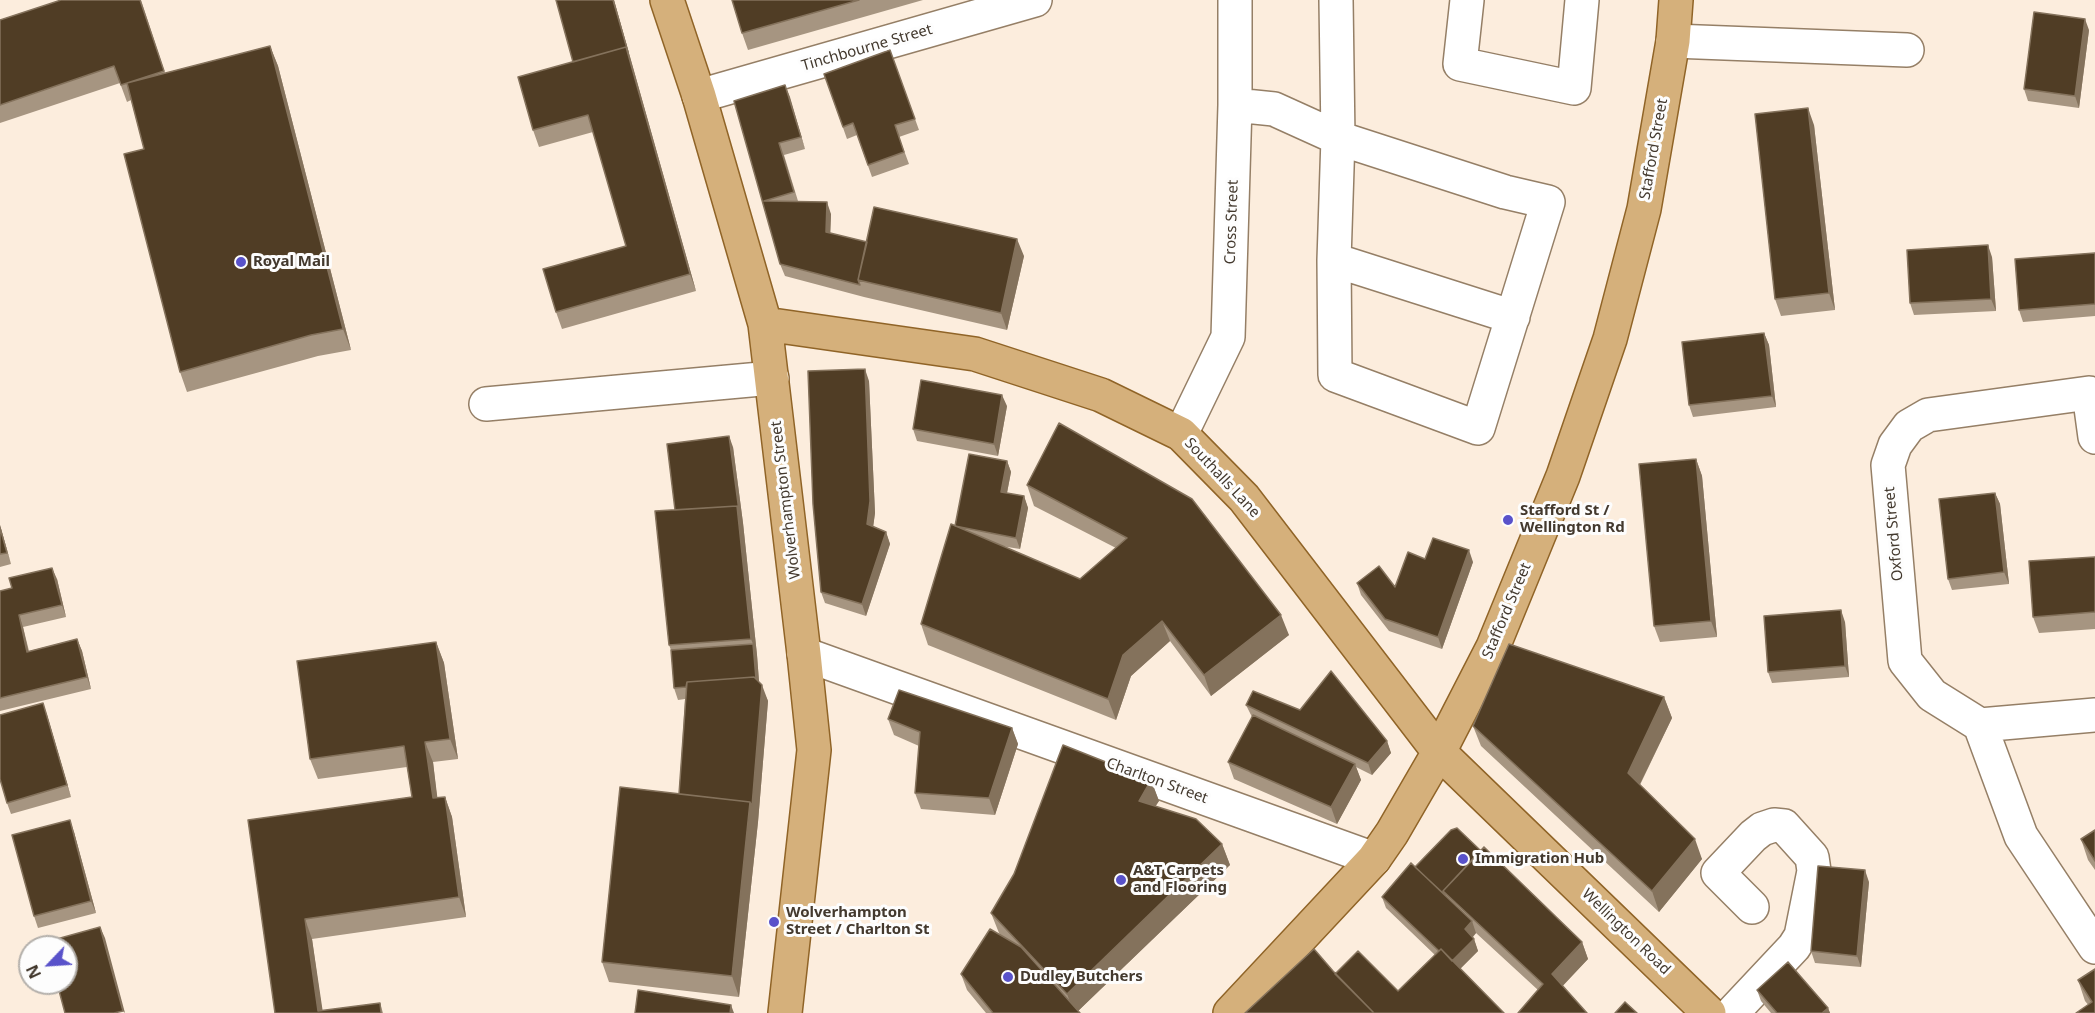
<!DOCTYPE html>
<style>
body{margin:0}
#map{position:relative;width:2095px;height:1013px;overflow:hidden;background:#fceddd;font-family:"Noto Sans",sans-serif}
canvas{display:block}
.north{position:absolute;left:18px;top:935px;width:60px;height:60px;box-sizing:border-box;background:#fdfdfd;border:2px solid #b3afaa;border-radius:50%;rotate:245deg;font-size:16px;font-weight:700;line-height:24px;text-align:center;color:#43392e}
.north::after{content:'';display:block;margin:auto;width:21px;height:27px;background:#5952ca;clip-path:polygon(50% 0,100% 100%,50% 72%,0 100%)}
</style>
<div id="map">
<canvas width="2095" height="1013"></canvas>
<div class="north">N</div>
</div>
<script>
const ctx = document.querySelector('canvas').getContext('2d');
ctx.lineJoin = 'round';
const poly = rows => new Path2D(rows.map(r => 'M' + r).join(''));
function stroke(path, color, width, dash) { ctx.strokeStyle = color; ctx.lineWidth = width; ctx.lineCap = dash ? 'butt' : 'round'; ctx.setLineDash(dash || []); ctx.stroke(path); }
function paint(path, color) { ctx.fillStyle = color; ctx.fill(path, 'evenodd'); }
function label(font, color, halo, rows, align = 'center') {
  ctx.font = font + ' "Noto Sans",sans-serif'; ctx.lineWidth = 6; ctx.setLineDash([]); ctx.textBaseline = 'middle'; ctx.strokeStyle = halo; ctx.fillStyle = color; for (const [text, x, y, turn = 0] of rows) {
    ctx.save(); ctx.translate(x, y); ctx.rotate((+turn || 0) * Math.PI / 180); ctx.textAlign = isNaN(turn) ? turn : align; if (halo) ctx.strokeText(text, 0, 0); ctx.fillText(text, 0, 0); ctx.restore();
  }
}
const minor = poly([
 [1336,0,1338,138,1334,260,1513,317],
 [1467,0,1460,64,1574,88,1582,0],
 [1673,41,1907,50],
 [699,96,1035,0],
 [1235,105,1274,109,1338,138,1505,192,1548,202,1478,428,1335,375,1334,260],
 [486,404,772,378],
 [1181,434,1228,337,1235,105,1235,0],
 [2095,437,2089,393,1928,415,1909,426,1895,445,1888,465,1905,661,1932,695,1980,725,2095,715],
 [804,654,1374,859],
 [1980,725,2021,836,2095,947],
 [1732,1013,1794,947,1801,936,1814,871,1812,857,1784,826,1774,825,1762,829,1753,836,1718,873,1752,907]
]);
const major = poly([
 [667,0,699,96,765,324,804,654,814,750,785,1013],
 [765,324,975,354,1101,395,1181,434,1244,498,1439,752,1709,1013],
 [1230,1013,1374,859,1392,833,1439,752,1493,647,1563,476,1610,339,1644,209,1673,41,1676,0]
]);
const wall = poly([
 [141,0,165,73,270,46,278,66,351,350,318,356,187,392,180,372,144,149,131,100,127,102,120,83,0,123,0,20],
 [614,0,696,291,562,329,556,312,626,246,593,132,539,147,533,130,573,62],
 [732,0,923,0,748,50,742,33],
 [2089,30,2079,108,2028,101,2024,89],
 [890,50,919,130,899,137,909,164,872,177,857,135,847,139,824,74],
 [785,85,805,149,784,155,798,201,831,214,830,233,867,242,1024,256,1007,330,864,297,785,276,780,264,734,101],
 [1814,125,1835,310,1781,316,1775,299],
 [2095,253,2095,316,2023,322,2019,310],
 [1992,257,1996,311,1914,315,1910,303],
 [1764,333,1769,345,1776,407,1693,417,1689,405],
 [869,381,875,513,873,526,886,532,890,544,866,616,825,603,821,592],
 [1007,406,998,456,917,441,913,429],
 [1059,423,1289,635,1211,696,1170,641,1131,676,1116,720,928,645,921,624,956,526,1007,461,1011,472,1007,493,1024,496,1028,508,1020,549,1001,546,1080,579,1116,548,1034,506,1027,485],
 [733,447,743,523,757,655,759,682,768,701,758,822,739,997,609,982,602,962,679,794,685,699,678,700,674,688,671,650,669,645],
 [1696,459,1702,476,1717,637,1660,642,1654,626],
 [1995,493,2000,504,2009,584,1952,590,1948,579],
 [0,525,11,564,0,567],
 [2095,557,2095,629,2039,633,2033,617],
 [1425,559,1473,562,1442,649,1389,631,1361,595,1357,583,1395,587],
 [57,579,66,617,23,627,29,651,77,639,82,651,91,689,0,711,0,591],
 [1845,622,1849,677,1772,683,1768,672],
 [436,642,444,663,458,759,433,762,437,798,445,797,452,817,466,917,312,939,322,1011,380,1003,383,1013,275,1013,248,820,412,797,407,767,318,779,310,759],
 [1664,697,1672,718,1640,785,1702,859,1659,912,1481,746,1473,726],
 [1246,705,1300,710,1387,741,1391,753,1372,775,1356,767,1361,780,1337,824,1234,779,1228,762,1252,717],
 [47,715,71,797,11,814,7,803],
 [888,719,1012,728,1018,744,995,815,921,809,915,793,919,746,894,735],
 [1151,780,1159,801,1155,806,1222,844,1230,865,1078,1011,1080,1013,986,1013,967,990,961,974,1001,936,999,933,991,913],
 [2095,830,2095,870,2088,860,2081,839],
 [74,832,96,913,38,928,34,916],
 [1481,851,1582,942,1588,959,1562,986,1538,990,1476,933,1473,937,1474,939,1478,951,1460,969,1504,1013,1245,1013,1335,974,1398,991,1435,955,1386,908,1382,897,1415,867],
 [1869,882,1861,967,1815,963,1811,951],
 [2095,969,2095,1013,2085,1001,2078,980],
 [1757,990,1828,1008,1830,1013,1771,1013,1761,1001]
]);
const shadedWall = poly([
 [613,0,614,0,696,291,690,274],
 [2085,19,2089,30,2079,108,2075,96],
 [270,46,278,66,351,350,343,329],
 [785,85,790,97,805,149,801,137],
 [1808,108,1814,125,1835,310,1829,293],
 [827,202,831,214,830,243,826,232],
 [1017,239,1024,256,1007,330,1001,313],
 [1988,245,1992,257,1996,311,1991,299],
 [1764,333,1769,345,1776,407,1772,396],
 [865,369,869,381,875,513,872,536,867,524],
 [1002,395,1007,406,998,456,994,444],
 [729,436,733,447,743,523,757,655,760,694,756,682,753,644,751,639],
 [1696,459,1702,476,1717,637,1711,621],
 [1007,461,1011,472,1005,503,1001,492],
 [1995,493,2000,504,2009,584,2004,572],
 [1024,496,1028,508,1020,549,1016,538],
 [0,525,11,564,0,528],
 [886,532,890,544,866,616,862,604],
 [1469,550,1473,562,1442,649,1438,637],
 [52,568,57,579,66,617,62,605],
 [1841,610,1845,622,1849,677,1845,666],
 [19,615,23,627,31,663,27,652],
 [1281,615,1289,635,1211,696,1204,675],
 [1162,621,1170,641,1131,676,1116,720,1108,699,1123,655],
 [77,639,82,651,91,689,87,677],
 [436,642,444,663,458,759,450,739],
 [762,685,768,701,758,822,739,997,732,976],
 [1664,697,1672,718,1635,794,1628,773],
 [43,703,47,715,71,797,67,785],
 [1012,728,1018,744,995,815,989,798],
 [1387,741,1391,753,1372,775,1368,763],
 [425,742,433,762,440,819,433,798],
 [1355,764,1361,780,1337,824,1331,807],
 [1151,780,1159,801,1146,821,1139,801],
 [445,797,452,817,466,917,459,897],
 [70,820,74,832,96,913,91,901],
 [1695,839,1702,859,1659,912,1652,891],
 [1222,844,1230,865,1076,1013,1074,1013,1067,994],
 [1865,870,1869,882,1861,967,1857,956],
 [305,919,312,939,323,1013,318,1013],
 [1472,921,1476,933,1469,941,1465,929],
 [100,927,105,938,125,1013,123,1011],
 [1474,939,1478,951,1455,974,1451,962],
 [1582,942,1588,959,1558,991,1552,974],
 [731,1005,734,1013,730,1013],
 [1828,1008,1830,1013,1822,1013]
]);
const building = poly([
 [61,0,140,0,164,71,121,85,114,66,0,105,0,20,61,0],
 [556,0,613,0,628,52,626,47,573,62,556,0],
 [732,0,859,0,742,33,732,0],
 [2034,12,2085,19,2075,96,2024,89,2034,12],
 [270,46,343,329,311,335,180,372,124,154,144,149,127,83,270,46],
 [626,47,690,274,556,312,543,269,626,246,588,115,533,130,518,77,626,47],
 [890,50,915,119,895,125,904,152,868,165,853,123,843,127,824,74,890,50],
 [785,85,801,137,779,143,794,192,764,201,827,202,826,232,867,242,858,280,860,285,780,264,734,101,785,85],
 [1808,108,1829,293,1775,299,1755,114,1808,108],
 [874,207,1017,239,1001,313,858,280,874,207],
 [1988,245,1991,299,1910,303,1907,250,1988,245],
 [2095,253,2095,304,2019,310,2015,259,2095,253],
 [1764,333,1772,396,1689,405,1682,342,1764,333],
 [865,369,870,501,867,524,886,532,862,604,821,592,813,504,808,371,865,369],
 [921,380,1002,395,994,444,913,429,921,380],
 [1059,423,1192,499,1281,615,1204,675,1162,621,1123,655,1108,699,921,624,951,524,1080,579,1127,538,1027,485,1059,423],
 [729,436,739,511,737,506,675,510,667,444,729,436],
 [969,454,1007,461,1001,492,1024,496,1016,538,955,526,969,454],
 [1696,459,1711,621,1654,626,1639,464,1696,459],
 [1995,493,2004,572,1948,579,1939,499,1995,493],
 [737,506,751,639,669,645,655,511,737,506],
 [0,528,7,553,0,554,0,528],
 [1433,538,1469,550,1438,637,1385,619,1357,583,1379,566,1395,587,1408,552,1425,559,1433,538],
 [2095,557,2095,612,2033,617,2029,561,2095,557],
 [52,568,62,605,19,615,27,652,77,639,87,677,0,698,0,591,12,588,9,578,52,568],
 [1841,610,1845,666,1768,672,1764,616,1841,610],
 [436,642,450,739,425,742,433,798,445,797,459,897,305,919,318,1011,380,1003,381,1013,275,1013,248,820,412,797,404,746,310,759,297,661,436,642],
 [753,644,756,679,754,677,687,682,686,687,674,688,671,650,753,644],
 [1509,644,1664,697,1628,773,1695,839,1652,891,1473,726,1509,644],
 [1331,671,1387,741,1368,763,1246,705,1253,691,1300,710,1331,671],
 [754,677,762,685,752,806,750,802,679,794,687,682,754,677],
 [899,690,1012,728,989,798,915,793,920,732,888,719,899,690],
 [43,703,67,785,7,803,0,779,0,715,43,703],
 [1253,715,1355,764,1331,807,1228,762,1253,715],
 [1063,745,1151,780,1139,801,1196,819,1222,844,1067,994,991,913,1014,874,1063,745],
 [620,787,750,802,732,976,602,962,620,787],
 [70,820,91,901,34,916,12,835,70,820],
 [1457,828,1481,851,1443,891,1445,895,1415,867,1451,830,1457,828],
 [2095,830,2095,861,2081,839,2095,830],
 [1484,847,1582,942,1552,974,1587,1013,1518,1013,1543,984,1443,891,1484,847],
 [1411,863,1472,921,1465,929,1474,939,1452,961,1441,949,1439,951,1382,897,1411,863],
 [1818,866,1865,870,1857,956,1811,951,1818,866],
 [100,927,123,1011,114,1013,65,1013,57,983,66,983,66,947,47,947,46,942,100,927],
 [990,929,1021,947,1080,1013,993,1013,961,974,990,929],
 [1314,949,1333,971,1374,1013,1245,1013,1314,949],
 [1441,949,1504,1013,1374,1013,1335,974,1358,951,1398,991,1441,949],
 [1788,962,1828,1008,1822,1013,1777,1013,1757,990,1788,962],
 [2095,969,2095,1013,2076,1013,2092,1002,2078,980,2095,969],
 [638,990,731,1005,730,1013,635,1013,638,990],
 [1625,1002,1637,1013,1615,1013,1625,1002]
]);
const markers = [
 [241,262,6,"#5952ca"],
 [1508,520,6,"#5952ca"],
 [1463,859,6,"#5952ca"],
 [1121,880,6,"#5952ca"],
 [774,922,6,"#5952ca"],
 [1008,977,6,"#5952ca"]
];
const streetNames = [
 ["Tinchbourne Street",867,48,-16],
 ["Stafford Street",1654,149,-80],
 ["Cross Street",1232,222,-88],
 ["Southalls Lane",1222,478,47],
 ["Wolverhampton Street",786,500,-97],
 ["Oxford Street",1894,534,-95],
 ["Stafford Street",1507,611,-67],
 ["Charlton Street",1157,781,20],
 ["Wellington Road",1626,932,44]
];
const poiNames = [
 ["Royal Mail",253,262],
 ["Stafford St /",1520,511],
 ["Wellington Rd",1520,528],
 ["Immigration Hub",1475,859],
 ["A&T Carpets",1133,871],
 ["and Flooring",1133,888],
 ["Wolverhampton",786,913],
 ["Street / Charlton St",786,930],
 ["Dudley Butchers",1020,977]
];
stroke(minor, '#957f66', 36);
stroke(major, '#906427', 36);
stroke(minor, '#fff', 33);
stroke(major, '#d5b07b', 33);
paint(wall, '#a69581');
paint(shadedWall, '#84725c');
paint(building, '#503d25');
stroke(building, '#84725c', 1.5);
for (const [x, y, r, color] of markers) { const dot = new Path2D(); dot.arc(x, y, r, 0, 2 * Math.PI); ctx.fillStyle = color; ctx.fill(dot); stroke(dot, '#fdfdfd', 2); }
label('15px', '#43392e', '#fdfdfd', streetNames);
label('bold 15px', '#43392e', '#fdfdfd', poiNames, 'left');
</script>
